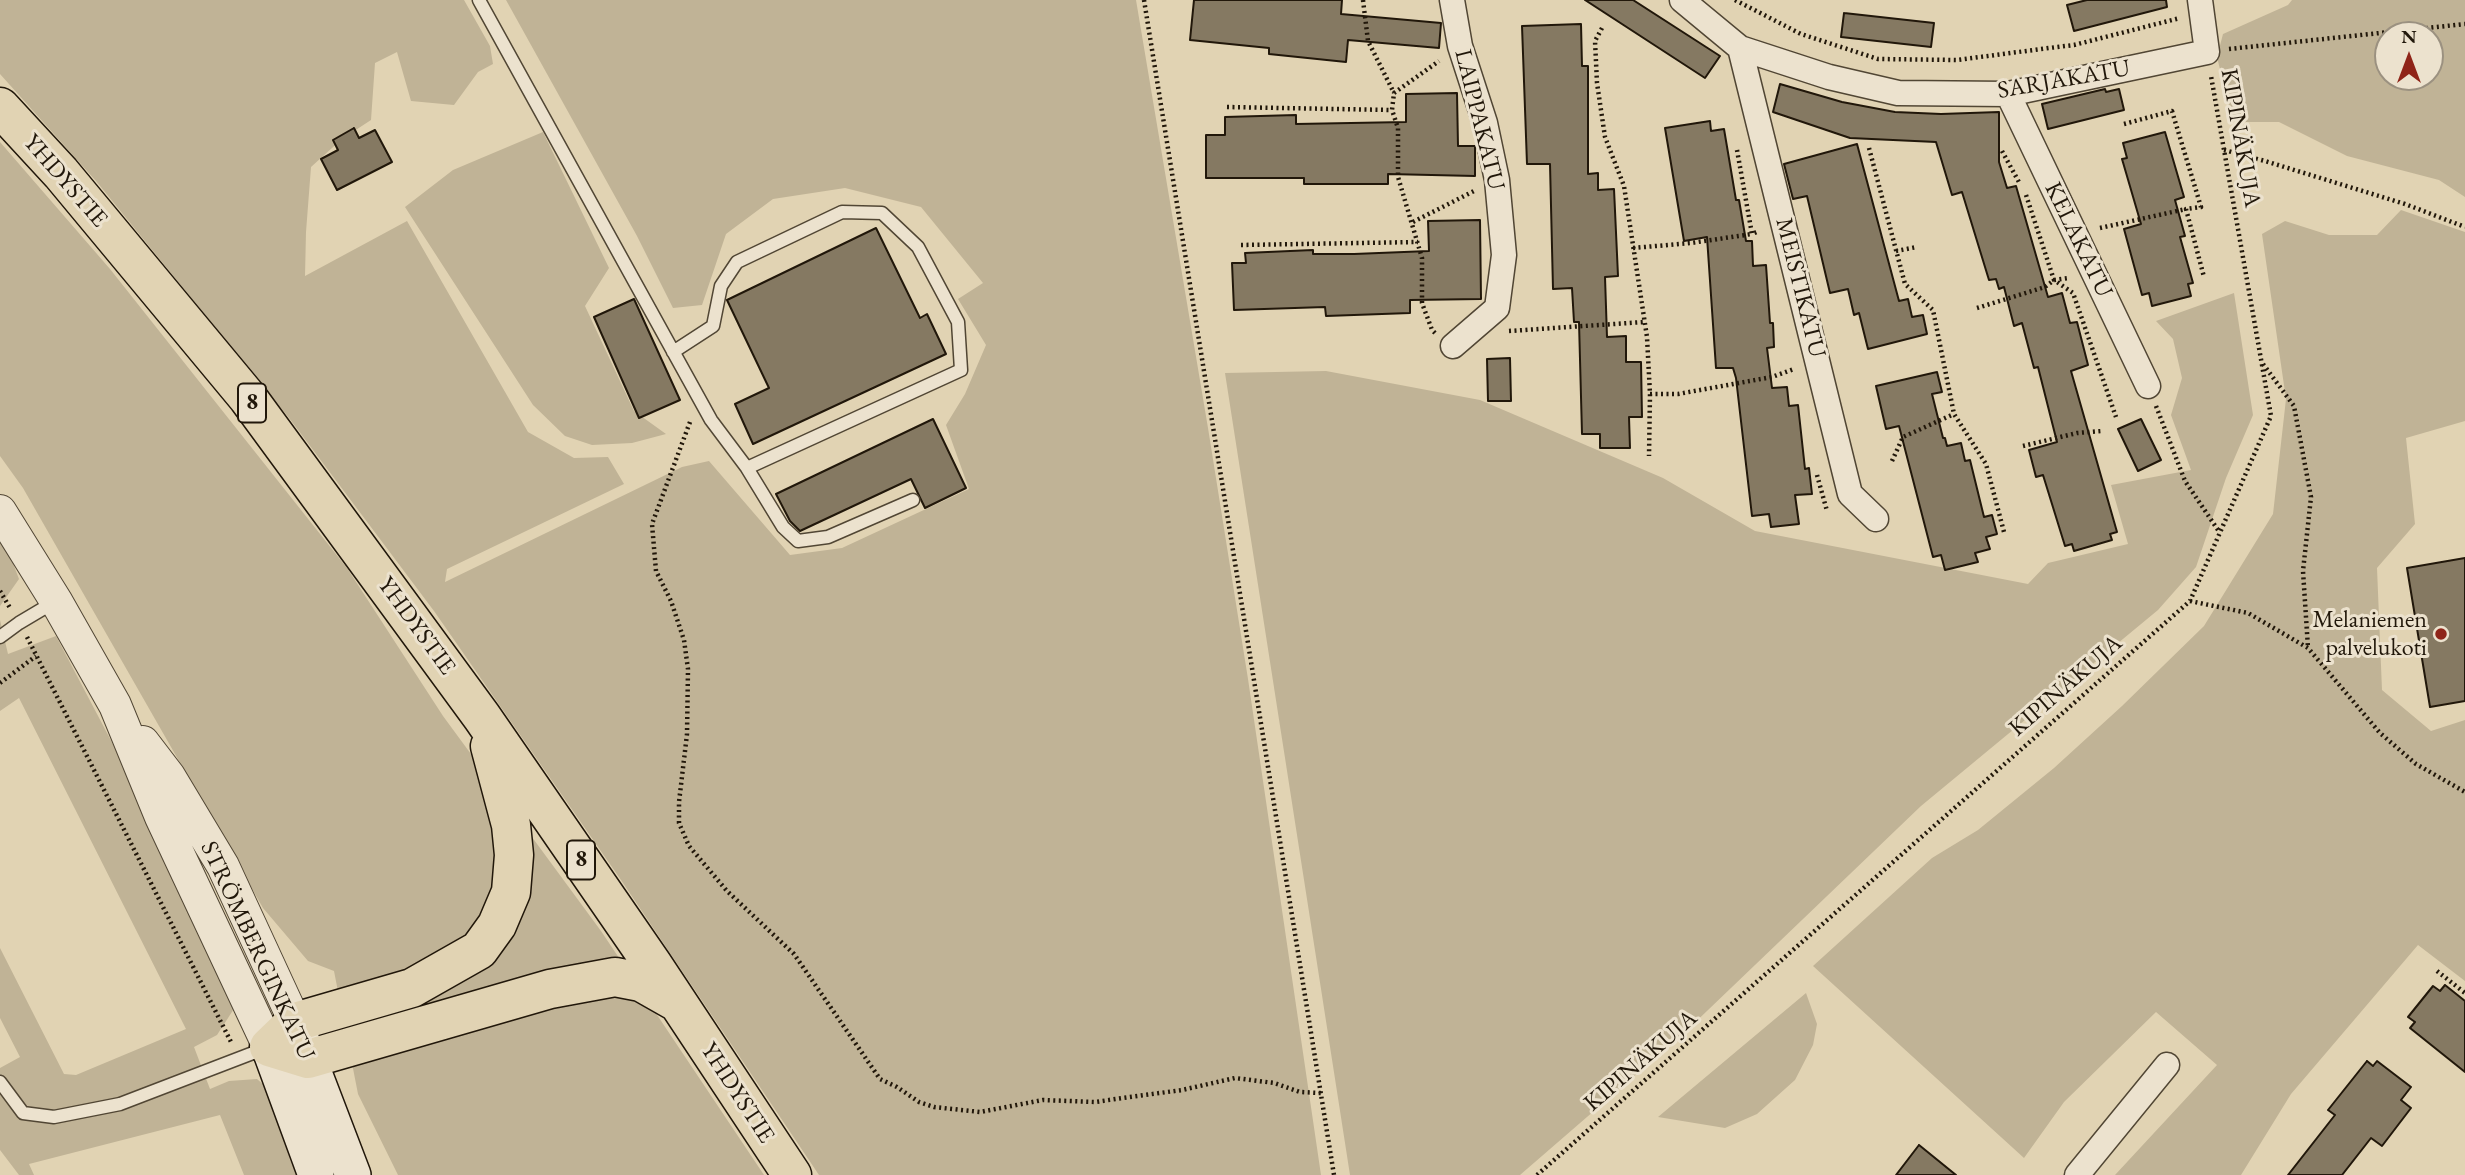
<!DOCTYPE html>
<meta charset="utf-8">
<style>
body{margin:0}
#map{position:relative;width:2465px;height:1175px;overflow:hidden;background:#e1d3b3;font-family:"EB Garamond",serif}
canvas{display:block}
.north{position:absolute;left:2374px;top:21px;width:70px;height:70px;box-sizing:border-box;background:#ece2ce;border:2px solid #9b9180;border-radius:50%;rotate:0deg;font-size:19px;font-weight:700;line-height:28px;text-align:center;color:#21170a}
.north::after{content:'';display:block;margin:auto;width:24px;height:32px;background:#8f2418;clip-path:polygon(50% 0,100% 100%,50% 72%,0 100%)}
</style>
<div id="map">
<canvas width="2465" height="1175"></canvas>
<div class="north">N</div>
</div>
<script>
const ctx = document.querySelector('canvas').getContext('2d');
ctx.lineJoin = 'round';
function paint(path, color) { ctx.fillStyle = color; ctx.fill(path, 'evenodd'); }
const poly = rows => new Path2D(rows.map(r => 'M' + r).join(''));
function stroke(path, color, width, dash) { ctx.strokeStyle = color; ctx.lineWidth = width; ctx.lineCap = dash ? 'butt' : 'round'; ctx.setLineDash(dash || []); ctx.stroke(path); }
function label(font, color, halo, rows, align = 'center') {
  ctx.font = font + ' "EB Garamond",serif'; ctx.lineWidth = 6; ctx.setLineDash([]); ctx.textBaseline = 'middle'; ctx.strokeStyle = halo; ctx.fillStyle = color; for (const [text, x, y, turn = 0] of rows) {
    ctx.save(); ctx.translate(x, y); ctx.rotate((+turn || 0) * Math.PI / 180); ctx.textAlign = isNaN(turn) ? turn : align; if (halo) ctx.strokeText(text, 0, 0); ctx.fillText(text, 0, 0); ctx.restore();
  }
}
const green = poly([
 [0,0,464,0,490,46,493,64,478,72,454,105,411,101,397,52,375,63,371,120,342,139,311,167,306,232,305,276,407,221,528,432,574,458,608,457,624,484,447,569,445,582,682,467,709,461,790,555,842,548,969,489,946,425,965,394,986,345,958,299,983,283,921,207,845,188,773,199,726,234,702,305,673,308,637,236,506,0,1136,0,1208,428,1248,679,1321,1175,819,1175,621,880,434,611,289,418,96,181,0,74],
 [2292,0,2465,0,2465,197,2439,180,2347,156,2279,122,2233,122,2217,57,2223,34,2288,5],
 [2388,35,2430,35,2430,77,2388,77],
 [543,132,609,268,585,306,634,411,666,434,632,443,592,445,565,436,533,405,405,207,453,170],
 [0,142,110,269,347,568,443,716,601,931,764,1175,398,1175,358,1094,334,971,308,961,263,908,23,488,0,456],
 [2401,210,2465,232,2465,421,2406,438,2415,524,2377,568,2382,690,2431,731,2465,720,2465,981,2418,945,2291,1094,2241,1175,2115,1175,2217,1065,2156,1012,2064,1102,2024,1158,1813,966,1932,858,1978,830,2054,768,2122,706,2204,626,2273,514,2286,399,2262,234,2285,221,2329,235,2377,235],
 [2234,293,2253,415,2226,478,2196,567,2158,610,1921,806,1684,1033,1520,1175,1350,1175,1225,373,1326,371,1480,400,1663,478,1755,531,2028,584,2048,563,2128,544,2111,485,2191,470,2171,415,2182,378,2173,339,2156,321],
 [0,541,11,558,19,579,0,606],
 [0,620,8,654,56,636,117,752,239,1001,217,1035,194,1047,210,1089,229,1081,257,1079,273,1093,290,1160,297,1175,244,1175,220,1115,29,1164,34,1175,19,1175,0,1150,0,1068,20,1057,0,1018,0,948,64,1074,76,1075,186,1029,19,698,0,711],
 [1806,993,1817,1024,1813,1045,1795,1080,1757,1114,1725,1128,1658,1117]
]);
const building = poly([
 [1194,0,1342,0,1341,14,1441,23,1439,48,1348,40,1346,62,1269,54,1269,48,1190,40,1194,0],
 [1585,0,1633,0,1720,56,1705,78,1585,0],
 [2087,0,2166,0,2167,7,2074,31,2067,5,2087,0],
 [1844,13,1934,23,1931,47,1841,37,1844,13],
 [1581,24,1582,66,1588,66,1588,174,1598,173,1598,190,1614,189,1618,276,1605,277,1607,337,1626,336,1626,362,1641,362,1642,417,1629,417,1630,448,1600,448,1600,434,1582,434,1579,322,1574,322,1572,288,1553,289,1550,164,1527,164,1522,26,1581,24],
 [1780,84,1842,102,1895,112,1941,114,1999,112,1999,162,2007,188,2016,186,2048,297,2062,293,2070,323,2077,322,2088,365,2071,371,2117,532,2110,534,2112,540,2074,551,2072,544,2065,546,2043,475,2036,477,2029,450,2057,442,2038,367,2034,368,2022,323,2014,326,2004,287,1999,289,1996,279,1989,280,1962,192,1952,195,1936,142,1850,138,1773,112,1780,84],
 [2105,89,2106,92,2119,89,2124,110,2048,129,2042,104,2105,89],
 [1457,93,1458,146,1475,146,1475,176,1388,174,1388,184,1304,184,1304,178,1206,178,1206,135,1225,135,1225,117,1296,115,1296,124,1406,122,1406,94,1457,93],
 [1710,121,1711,131,1724,129,1736,200,1739,200,1746,241,1752,241,1753,266,1766,265,1770,323,1773,323,1774,347,1767,348,1772,388,1787,387,1789,406,1798,405,1805,469,1809,468,1812,494,1795,495,1799,524,1771,527,1769,514,1752,516,1736,378,1733,368,1716,368,1707,237,1684,241,1665,128,1710,121],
 [354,128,359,138,375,130,392,162,337,190,321,159,338,150,333,140,354,128],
 [2165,132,2184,197,2175,200,2185,236,2180,237,2193,283,2188,284,2191,296,2152,306,2149,293,2142,295,2124,229,2141,224,2122,159,2127,158,2123,143,2165,132],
 [1857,144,1899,301,1908,299,1912,317,1923,315,1927,334,1868,349,1859,313,1854,315,1848,289,1830,293,1807,196,1793,199,1784,164,1857,144],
 [1480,220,1481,299,1410,300,1410,313,1326,316,1325,307,1234,310,1232,263,1246,263,1245,253,1313,250,1313,254,1354,254,1429,251,1428,221,1480,220],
 [876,228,920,318,927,314,946,354,753,444,735,404,769,388,727,300,876,228],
 [634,299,680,400,639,418,594,317,634,299],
 [1510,358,1511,401,1488,401,1487,359,1510,358],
 [1937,372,1942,392,1932,394,1943,438,1945,438,1947,446,1961,443,1965,461,1970,460,1984,517,1992,515,1997,534,1986,537,1990,549,1975,553,1978,562,1945,570,1941,555,1933,557,1899,426,1886,429,1876,386,1937,372],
 [933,419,966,488,925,508,911,479,800,531,790,521,776,494,933,419],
 [2141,419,2161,460,2138,471,2118,429,2141,419],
 [2465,558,2465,701,2430,707,2407,568,2465,558],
 [2445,985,2465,1001,2465,1072,2410,1028,2415,1022,2408,1017,2433,986,2440,991,2445,985],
 [2367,1061,2373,1066,2377,1061,2411,1087,2401,1100,2411,1108,2382,1146,2371,1138,2342,1175,2288,1175,2335,1115,2328,1110,2367,1061],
 [1919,1145,1956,1175,1896,1175,1919,1145]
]);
const path = poly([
 [1144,0,1334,1175],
 [1363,0,1368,41,1394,93],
 [1735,0,1801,34,1878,59,1957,60,2049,48,2074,45,2180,18],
 [1602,28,1595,41,1597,83,1605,137,1624,186,1647,337,1650,394,1649,456],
 [2229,49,2465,24],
 [1227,107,1392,110],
 [2124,124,2172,111,2201,207,2186,209,2204,277],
 [1869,148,1905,284,1933,310,1954,414,1986,464,2004,532],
 [1737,150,1752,234,1759,231],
 [2224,150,2265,161,2405,204,2465,227],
 [2002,151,2020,184],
 [2026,195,2054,280,2073,293,2116,417],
 [1413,222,1474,191],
 [2100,228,2186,209],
 [1241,245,1418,242],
 [1633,248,1691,243,1752,234],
 [1896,251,1917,247],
 [1977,308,2045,287,2054,280,2069,278],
 [1509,331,1644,322],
 [1435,333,1432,330,1422,303,1422,258,1398,177,1398,128,1392,110,1394,93,1439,61],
 [2263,364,2294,406,2311,497,2303,571,2308,648],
 [1650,394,1678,394,1772,377,1794,369],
 [2156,406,2185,481,2220,533],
 [690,422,652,524,656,571,671,601,684,640,688,669,687,734,679,802,679,823,689,846,727,891,794,954,880,1079,897,1087,919,1102,934,1107,980,1112,1043,1100,1095,1102,1123,1098,1182,1090,1235,1078,1274,1083,1300,1092,1321,1093],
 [2023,446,2077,433,2102,431],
 [1892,461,1903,437,1954,414],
 [1817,475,1827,511],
 [0,591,10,608],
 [2190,601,2248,613,2308,648,2380,733,2416,764,2465,792],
 [27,637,231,1042],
 [0,683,36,656],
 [2437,971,2465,993],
 [1537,1175,2190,601,2271,416,2211,76]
]);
const service = poly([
 [479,0,711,420,747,468,961,370,958,322,918,247,882,213,842,212,737,262,721,286,713,326,673,352],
 [747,468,783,527,798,541,828,537,913,500],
 [0,637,19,623,56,601],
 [0,1082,23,1113,54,1117,120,1104,266,1048]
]);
const minor = poly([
 [1452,0,1460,46,1485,123,1497,180,1504,255,1497,308,1453,346],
 [1682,0,1740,48,1829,77,1898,93,2008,94,2207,52,2200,0],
 [1740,48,1850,494,1876,519],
 [2008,94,2148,386],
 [2077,1175,2167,1065]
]);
const tertiary = poly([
 [0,511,56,601,115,705,161,817,269,1047],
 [143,742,169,776,223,866,295,1022]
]);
const secondary = poly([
 [298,1031,353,1175],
 [269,1047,316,1175]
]);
const trunk = poly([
 [0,107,61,173,248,398,482,717,653,965,792,1175],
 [490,746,511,825,514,855,511,892,497,925,479,950,412,988,295,1022,269,1047,308,1059,550,989,615,977,641,982,678,1003]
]);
const markers = [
 [2441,634,7,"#8f2418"]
];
const shields = [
 [252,403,28],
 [581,860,28]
];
const shieldNames = [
 ["8",252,403],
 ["8",581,860]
];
const streetNames = [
 ["SARJAKATU",2064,80,-10],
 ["LAIPPAKATU",1479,120,76],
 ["KIPINÄKUJA",2240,138,80],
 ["YHDYSTIE",65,181,49],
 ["KELAKATU",2078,240,64],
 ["MEISTIKATU",1800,288,76],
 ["YHDYSTIE",416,626,54],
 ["KIPINÄKUJA",2066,686,-41],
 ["STRÖMBERGINKATU",257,951,65],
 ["KIPINÄKUJA",1641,1061,-41],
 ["YHDYSTIE",737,1093,57]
];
const poiNames = [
 ["Melaniemen",2427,620],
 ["palvelukoti",2427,648]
];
paint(green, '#c0b396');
paint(building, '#857962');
stroke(building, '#21170a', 2);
stroke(service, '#514634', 15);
stroke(minor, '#514634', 27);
stroke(tertiary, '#514634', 34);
stroke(secondary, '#21170a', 38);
stroke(trunk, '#21170a', 41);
stroke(path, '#21170a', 4.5, [2, 3.5]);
stroke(service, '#ece2ce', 12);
stroke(minor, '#ece2ce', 24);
stroke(tertiary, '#ece2ce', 32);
stroke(secondary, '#ece2ce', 35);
stroke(trunk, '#e1d3b3', 38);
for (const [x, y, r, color] of markers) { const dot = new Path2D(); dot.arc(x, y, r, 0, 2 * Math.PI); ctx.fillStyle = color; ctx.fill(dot); stroke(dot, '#ece2ce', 2.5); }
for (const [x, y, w] of shields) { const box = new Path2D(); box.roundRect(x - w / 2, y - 19.5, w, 39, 5); ctx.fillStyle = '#ece2ce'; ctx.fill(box); stroke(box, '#21170a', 2); }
label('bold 23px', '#21170a', null, shieldNames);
label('24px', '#21170a', '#ece2ce', streetNames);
label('24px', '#21170a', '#ece2ce', poiNames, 'right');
</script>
